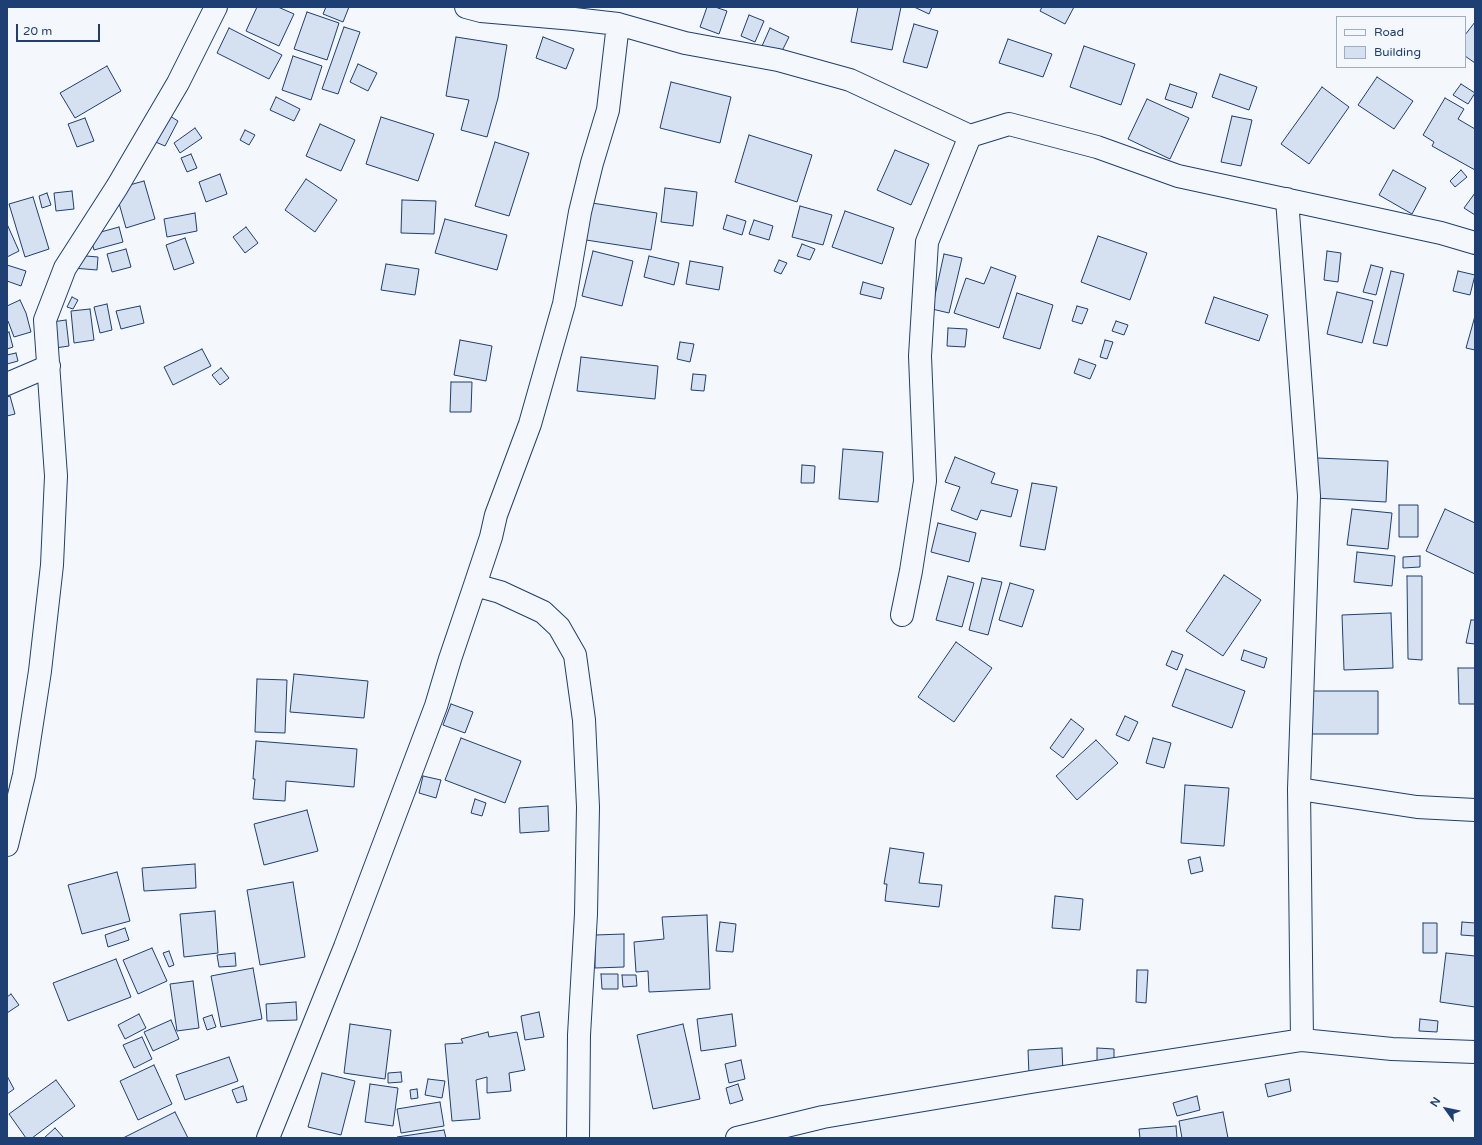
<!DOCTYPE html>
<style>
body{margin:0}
#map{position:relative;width:1482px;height:1145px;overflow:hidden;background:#f4f7fb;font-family:"Varela Round",sans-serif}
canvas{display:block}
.frame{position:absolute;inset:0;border:8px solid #1d3f73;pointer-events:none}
.legend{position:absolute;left:1336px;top:16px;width:130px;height:52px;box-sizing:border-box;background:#f4f7fb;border:1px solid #9eadc5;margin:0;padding:5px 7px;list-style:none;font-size:12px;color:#1d3f73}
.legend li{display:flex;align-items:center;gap:8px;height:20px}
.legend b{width:20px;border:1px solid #9eadc5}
.north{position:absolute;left:1426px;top:1089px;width:40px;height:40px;-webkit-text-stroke:3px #f4f7fb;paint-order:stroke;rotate:303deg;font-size:11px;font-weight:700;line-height:16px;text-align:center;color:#1d3f73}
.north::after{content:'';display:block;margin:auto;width:14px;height:18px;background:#1d3f73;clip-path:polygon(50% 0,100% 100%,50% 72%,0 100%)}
.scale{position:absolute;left:16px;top:24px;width:84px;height:18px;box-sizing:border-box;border:2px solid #1d3f73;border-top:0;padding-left:5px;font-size:12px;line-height:14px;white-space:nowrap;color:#1d3f73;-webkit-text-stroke:3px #f4f7fb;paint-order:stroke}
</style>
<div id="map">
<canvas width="1482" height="1145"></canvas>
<div class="frame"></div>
<ul class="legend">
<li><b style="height:5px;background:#f4f7fb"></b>Road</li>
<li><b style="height:11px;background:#d5e0f0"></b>Building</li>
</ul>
<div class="north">N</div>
<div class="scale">20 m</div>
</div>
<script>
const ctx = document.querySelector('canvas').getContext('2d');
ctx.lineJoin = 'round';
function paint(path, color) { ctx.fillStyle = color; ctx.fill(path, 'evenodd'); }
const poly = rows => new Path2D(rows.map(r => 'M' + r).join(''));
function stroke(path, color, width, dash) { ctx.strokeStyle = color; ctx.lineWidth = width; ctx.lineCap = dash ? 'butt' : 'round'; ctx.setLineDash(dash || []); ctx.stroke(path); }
const building = poly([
 [257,7,278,7,294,14,279,46,246,31,257,7],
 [326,7,349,7,343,22,323,14,326,7],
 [707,7,715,7,727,11,719,34,700,27,707,7],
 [858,7,901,7,892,50,851,42,858,7],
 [914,7,932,7,929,14,914,7],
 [1042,7,1074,7,1065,24,1040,11,1042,7],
 [307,12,339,23,327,60,294,49,307,12],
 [749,15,764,21,755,42,741,36,749,15],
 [1475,22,1475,63,1465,56,1465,35,1475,22],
 [914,24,938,31,927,68,903,62,914,24],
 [344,27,360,32,338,94,322,89,344,27],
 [229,28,282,55,269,79,217,53,229,28],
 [770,28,789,37,780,55,762,46,770,28],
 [456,37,507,45,498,98,487,137,461,130,469,100,446,96,456,37],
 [543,37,574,49,566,69,536,58,543,37],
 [1008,39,1052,54,1043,77,999,63,1008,39],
 [1084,46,1135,64,1121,105,1070,87,1084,46],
 [293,56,322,66,311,100,282,90,293,56],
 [358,64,377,73,368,91,350,82,358,64],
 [107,66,121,91,75,118,60,93,107,66],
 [1220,74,1257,87,1249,110,1212,97,1220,74],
 [1377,77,1413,101,1394,129,1358,105,1377,77],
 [671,82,731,97,720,143,660,128,671,82],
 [1170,84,1197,93,1192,108,1165,99,1170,84],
 [1461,84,1475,93,1468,104,1453,95,1461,84],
 [1322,87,1349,107,1309,164,1281,144,1322,87],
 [276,97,300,109,294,121,270,110,276,97],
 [1445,98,1464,109,1458,119,1475,129,1475,170,1432,146,1434,142,1423,135,1445,98],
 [1147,99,1189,118,1170,159,1128,139,1147,99],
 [165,113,178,121,165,146,151,140,165,113],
 [1232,116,1252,120,1241,166,1221,162,1232,116],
 [381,117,434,134,418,181,366,164,381,117],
 [85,118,94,141,77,147,68,124,85,118],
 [320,124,355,140,341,171,306,156,320,124],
 [195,128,202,138,180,153,174,143,195,128],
 [245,130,255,135,249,145,240,140,245,130],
 [749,135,812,155,797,202,735,182,749,135],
 [495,142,529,153,509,216,475,206,495,142],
 [895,150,929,164,911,205,877,190,895,150],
 [191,154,197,168,187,172,181,158,191,154],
 [1393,170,1426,188,1412,214,1379,195,1393,170],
 [1461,170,1467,177,1455,187,1450,181,1461,170],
 [220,174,227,194,206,202,199,182,220,174],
 [306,179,337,200,315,232,285,210,306,179],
 [144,181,155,219,126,228,115,189,144,181],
 [665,188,697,192,693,226,661,222,665,188],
 [72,191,74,209,56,211,54,193,72,191],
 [47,193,51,205,42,208,39,196,47,193],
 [1475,193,1475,215,1464,208,1475,193],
 [33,197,49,249,25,257,9,204,33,197],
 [402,200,436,201,434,234,401,233,402,200],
 [592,203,657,213,651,250,586,240,592,203],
 [800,206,832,215,823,245,792,237,800,206],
 [845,211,894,228,882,264,832,247,845,211],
 [195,213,197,231,167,237,164,219,195,213],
 [727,215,746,221,742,235,723,229,727,215],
 [445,219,507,235,497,270,435,253,445,219],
 [754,220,773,226,769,240,749,234,754,220],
 [7,224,19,251,7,257,7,224],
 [119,227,123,242,94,250,90,235,119,227],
 [246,227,258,243,245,253,233,237,246,227],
 [1098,236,1147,253,1130,300,1081,282,1098,236],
 [185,238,194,263,174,270,166,245,185,238],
 [802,244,815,249,810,260,797,256,802,244],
 [126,249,131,267,112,272,107,254,126,249],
 [593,251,633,261,622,306,582,296,593,251],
 [1327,251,1341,253,1338,282,1324,280,1327,251],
 [944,254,962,258,949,313,932,309,944,254],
 [74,255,98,257,97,270,73,268,74,255],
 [649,256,679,263,674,285,644,277,649,256],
 [779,260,787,263,781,274,774,271,779,260],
 [690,261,723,267,719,290,686,284,690,261],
 [386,264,419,269,415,295,381,290,386,264],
 [7,265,26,271,21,286,7,281,7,265],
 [1371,265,1383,268,1376,295,1363,292,1371,265],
 [991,267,1016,276,999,328,954,313,966,278,984,284,991,267],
 [1391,271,1404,274,1387,346,1373,343,1391,271],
 [1458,271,1475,275,1470,295,1453,291,1458,271],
 [863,282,884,288,881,299,860,294,863,282],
 [1337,292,1373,301,1362,343,1327,334,1337,292],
 [1017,293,1053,305,1040,349,1003,338,1017,293],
 [72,297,78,300,73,309,67,307,72,297],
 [1214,297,1268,315,1259,341,1205,323,1214,297],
 [20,300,26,313,31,332,14,337,8,321,7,321,7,306,20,300],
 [107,304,112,330,100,333,94,307,107,304],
 [140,306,144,323,121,329,116,311,140,306],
 [1077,306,1088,309,1082,324,1072,321,1077,306],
 [90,309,94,340,74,343,71,311,90,309],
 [1475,316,1475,350,1466,348,1475,316],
 [66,320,69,346,55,348,52,322,66,320],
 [1116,321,1128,325,1124,335,1112,331,1116,321],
 [948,328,967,329,965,347,947,346,948,328],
 [9,332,13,347,7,349,7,333,9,332],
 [460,340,492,346,486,381,454,375,460,340],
 [1105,340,1113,342,1107,359,1100,357,1105,340],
 [680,342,694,344,690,362,677,359,680,342],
 [202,349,211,366,173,385,164,367,202,349],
 [16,353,18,361,7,364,7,355,16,353],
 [581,357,658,366,655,399,577,391,581,357],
 [1079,359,1096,365,1090,379,1074,373,1079,359],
 [221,368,229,378,220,385,212,375,221,368],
 [693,374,706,375,704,391,691,390,693,374],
 [451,382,472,382,471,412,450,412,451,382],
 [10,396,15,414,7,416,7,397,10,396],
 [843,449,883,452,878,502,839,499,843,449],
 [955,457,995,473,991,483,1018,490,1011,517,981,510,977,520,951,510,960,487,945,482,955,457],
 [1317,458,1388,461,1386,502,1315,498,1317,458],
 [802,465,815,466,814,483,801,483,802,465],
 [1032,483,1057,487,1045,550,1020,546,1032,483],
 [1399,505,1418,505,1418,537,1399,537,1399,505],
 [1352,509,1392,513,1388,549,1347,545,1352,509],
 [1445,509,1475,523,1475,574,1426,551,1445,509],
 [938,523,976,533,969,562,931,552,938,523],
 [1357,552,1395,556,1392,586,1354,582,1357,552],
 [1420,556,1420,567,1403,568,1403,557,1420,556],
 [1224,575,1261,600,1223,656,1186,631,1224,575],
 [948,576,974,583,962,627,936,620,948,576],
 [1407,576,1422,576,1422,660,1408,659,1407,576],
 [982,578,1002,582,988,635,969,630,982,578],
 [1010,583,1034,590,1022,627,999,620,1010,583],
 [1391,613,1393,668,1344,670,1342,615,1391,613],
 [1471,620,1475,620,1475,644,1466,643,1471,620],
 [956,642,992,668,954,722,918,697,956,642],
 [1244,650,1267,658,1264,668,1241,660,1244,650],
 [1172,651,1183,655,1177,670,1166,665,1172,651],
 [1458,668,1475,668,1475,704,1459,704,1458,668],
 [1186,669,1245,691,1232,728,1172,706,1186,669],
 [294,674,368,681,364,718,290,712,294,674],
 [257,679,287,680,285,733,255,732,257,679],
 [1308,691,1378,691,1378,734,1308,734,1308,691],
 [451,704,473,712,465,733,443,725,451,704],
 [1125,716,1138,722,1129,741,1116,735,1125,716],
 [1071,719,1084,729,1063,758,1050,748,1071,719],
 [461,738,521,761,505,803,445,780,461,738],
 [1153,738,1171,743,1164,768,1146,763,1153,738],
 [1096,740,1118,763,1077,800,1056,776,1096,740],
 [256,741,357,749,354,787,286,781,285,801,253,799,255,779,253,779,256,741],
 [423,776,441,780,436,798,419,793,423,776],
 [1185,785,1229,788,1224,846,1181,843,1185,785],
 [475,799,486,803,482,816,471,813,475,799],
 [548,806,549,831,520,833,519,808,548,806],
 [307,810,318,851,264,865,254,824,307,810],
 [890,848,924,853,919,883,942,885,939,907,885,901,887,884,884,884,890,848],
 [1200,857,1203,871,1191,874,1188,860,1200,857],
 [195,864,196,888,144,891,142,868,195,864],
 [117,872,130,921,82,934,68,885,117,872],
 [293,882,305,957,260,965,247,890,293,882],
 [1055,896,1083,899,1080,930,1052,928,1055,896],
 [215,911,218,953,184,957,180,914,215,911],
 [707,915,710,989,649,992,648,971,636,972,634,942,664,939,662,917,707,915],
 [720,922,736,924,733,952,716,951,720,922],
 [1462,922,1475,923,1475,936,1461,935,1462,922],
 [1423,923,1437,923,1437,953,1423,953,1423,923],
 [125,928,129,940,108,947,105,935,125,928],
 [624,934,624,967,595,968,595,935,624,934],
 [152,948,167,981,138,994,123,960,152,948],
 [169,951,174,965,169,967,163,953,169,951],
 [235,953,236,966,219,967,217,955,235,953],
 [1446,953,1475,956,1475,1007,1440,1002,1446,953],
 [116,959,131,997,68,1021,53,983,116,959],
 [253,968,262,1019,221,1027,211,976,253,968],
 [1137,970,1148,970,1146,1003,1136,1002,1137,970],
 [601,974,618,974,618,989,602,989,601,974],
 [622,975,636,975,637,986,623,987,622,975],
 [193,981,199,1028,177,1031,170,984,193,981],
 [11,994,19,1005,7,1013,7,997,11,994],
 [296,1002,297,1020,267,1021,266,1004,296,1002],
 [539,1012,544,1037,525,1040,521,1016,539,1012],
 [139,1014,146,1028,125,1039,118,1025,139,1014],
 [732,1014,736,1046,701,1051,697,1019,732,1014],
 [212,1015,216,1027,207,1030,203,1018,212,1015],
 [1420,1019,1438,1021,1437,1032,1419,1031,1420,1019],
 [171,1020,179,1039,153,1051,144,1032,171,1020],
 [350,1024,391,1030,385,1079,344,1073,350,1024],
 [683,1024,700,1099,653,1109,637,1035,683,1024],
 [488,1032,489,1037,517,1032,525,1070,509,1073,511,1091,487,1093,487,1077,476,1080,480,1119,452,1121,445,1044,463,1043,461,1039,488,1032],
 [142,1037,152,1059,134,1068,123,1045,142,1037],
 [1062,1048,1063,1073,1029,1075,1028,1050,1062,1048],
 [1097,1048,1114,1049,1114,1061,1097,1061,1097,1048],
 [229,1057,238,1081,185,1100,176,1075,229,1057],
 [741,1060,745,1079,729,1083,725,1064,741,1060],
 [154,1065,172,1104,138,1120,120,1081,154,1065],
 [401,1072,402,1082,388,1083,388,1073,401,1072],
 [322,1073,355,1081,341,1135,308,1127,322,1073],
 [7,1076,14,1089,7,1094,7,1076],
 [428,1079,445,1081,442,1098,425,1095,428,1079],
 [1289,1079,1291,1091,1268,1097,1265,1084,1289,1079],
 [56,1080,75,1106,32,1138,26,1138,9,1114,56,1080],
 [370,1084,398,1088,393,1126,365,1122,370,1084],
 [738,1084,743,1100,730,1104,726,1088,738,1084],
 [243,1086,247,1100,237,1103,232,1090,243,1086],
 [417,1089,418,1098,411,1099,410,1090,417,1089],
 [1197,1096,1200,1110,1177,1116,1173,1103,1197,1096],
 [440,1102,444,1126,401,1133,397,1109,440,1102],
 [175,1112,188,1138,123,1138,175,1112],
 [1223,1112,1228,1138,1182,1138,1179,1121,1223,1112],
 [1176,1126,1177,1138,1140,1138,1139,1129,1176,1126],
 [55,1128,64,1138,44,1138,55,1128],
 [444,1130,446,1138,397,1138,397,1137,444,1130]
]);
const minor = poly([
 [466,7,481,11,574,19,618,24,685,43,778,60,850,80,970,136,1009,124,1097,147,1178,176,1441,233,1475,243],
 [1287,199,1309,496,1299,789,1302,1040],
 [7,384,49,366],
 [902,615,911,571,925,481,920,356,927,242,970,136],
 [1299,789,1417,807,1475,810],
 [7,845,24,775,40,671,52,565,56,476,45,320,65,268,117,187,178,83,216,7],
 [268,1138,345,947,436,706,450,659,475,585],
 [578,1138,579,1035,586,914,588,807,584,720,575,655,559,627,543,612,500,592,475,585,491,537,496,515,530,424,564,304,580,212,592,163,608,110,618,24],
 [737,1138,823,1117,1031,1082,1302,1040,1392,1049,1475,1052]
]);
paint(building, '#d5e0f0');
stroke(building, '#1d3f73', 1);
stroke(minor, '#1d3f73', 24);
stroke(minor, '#f4f7fb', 22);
</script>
